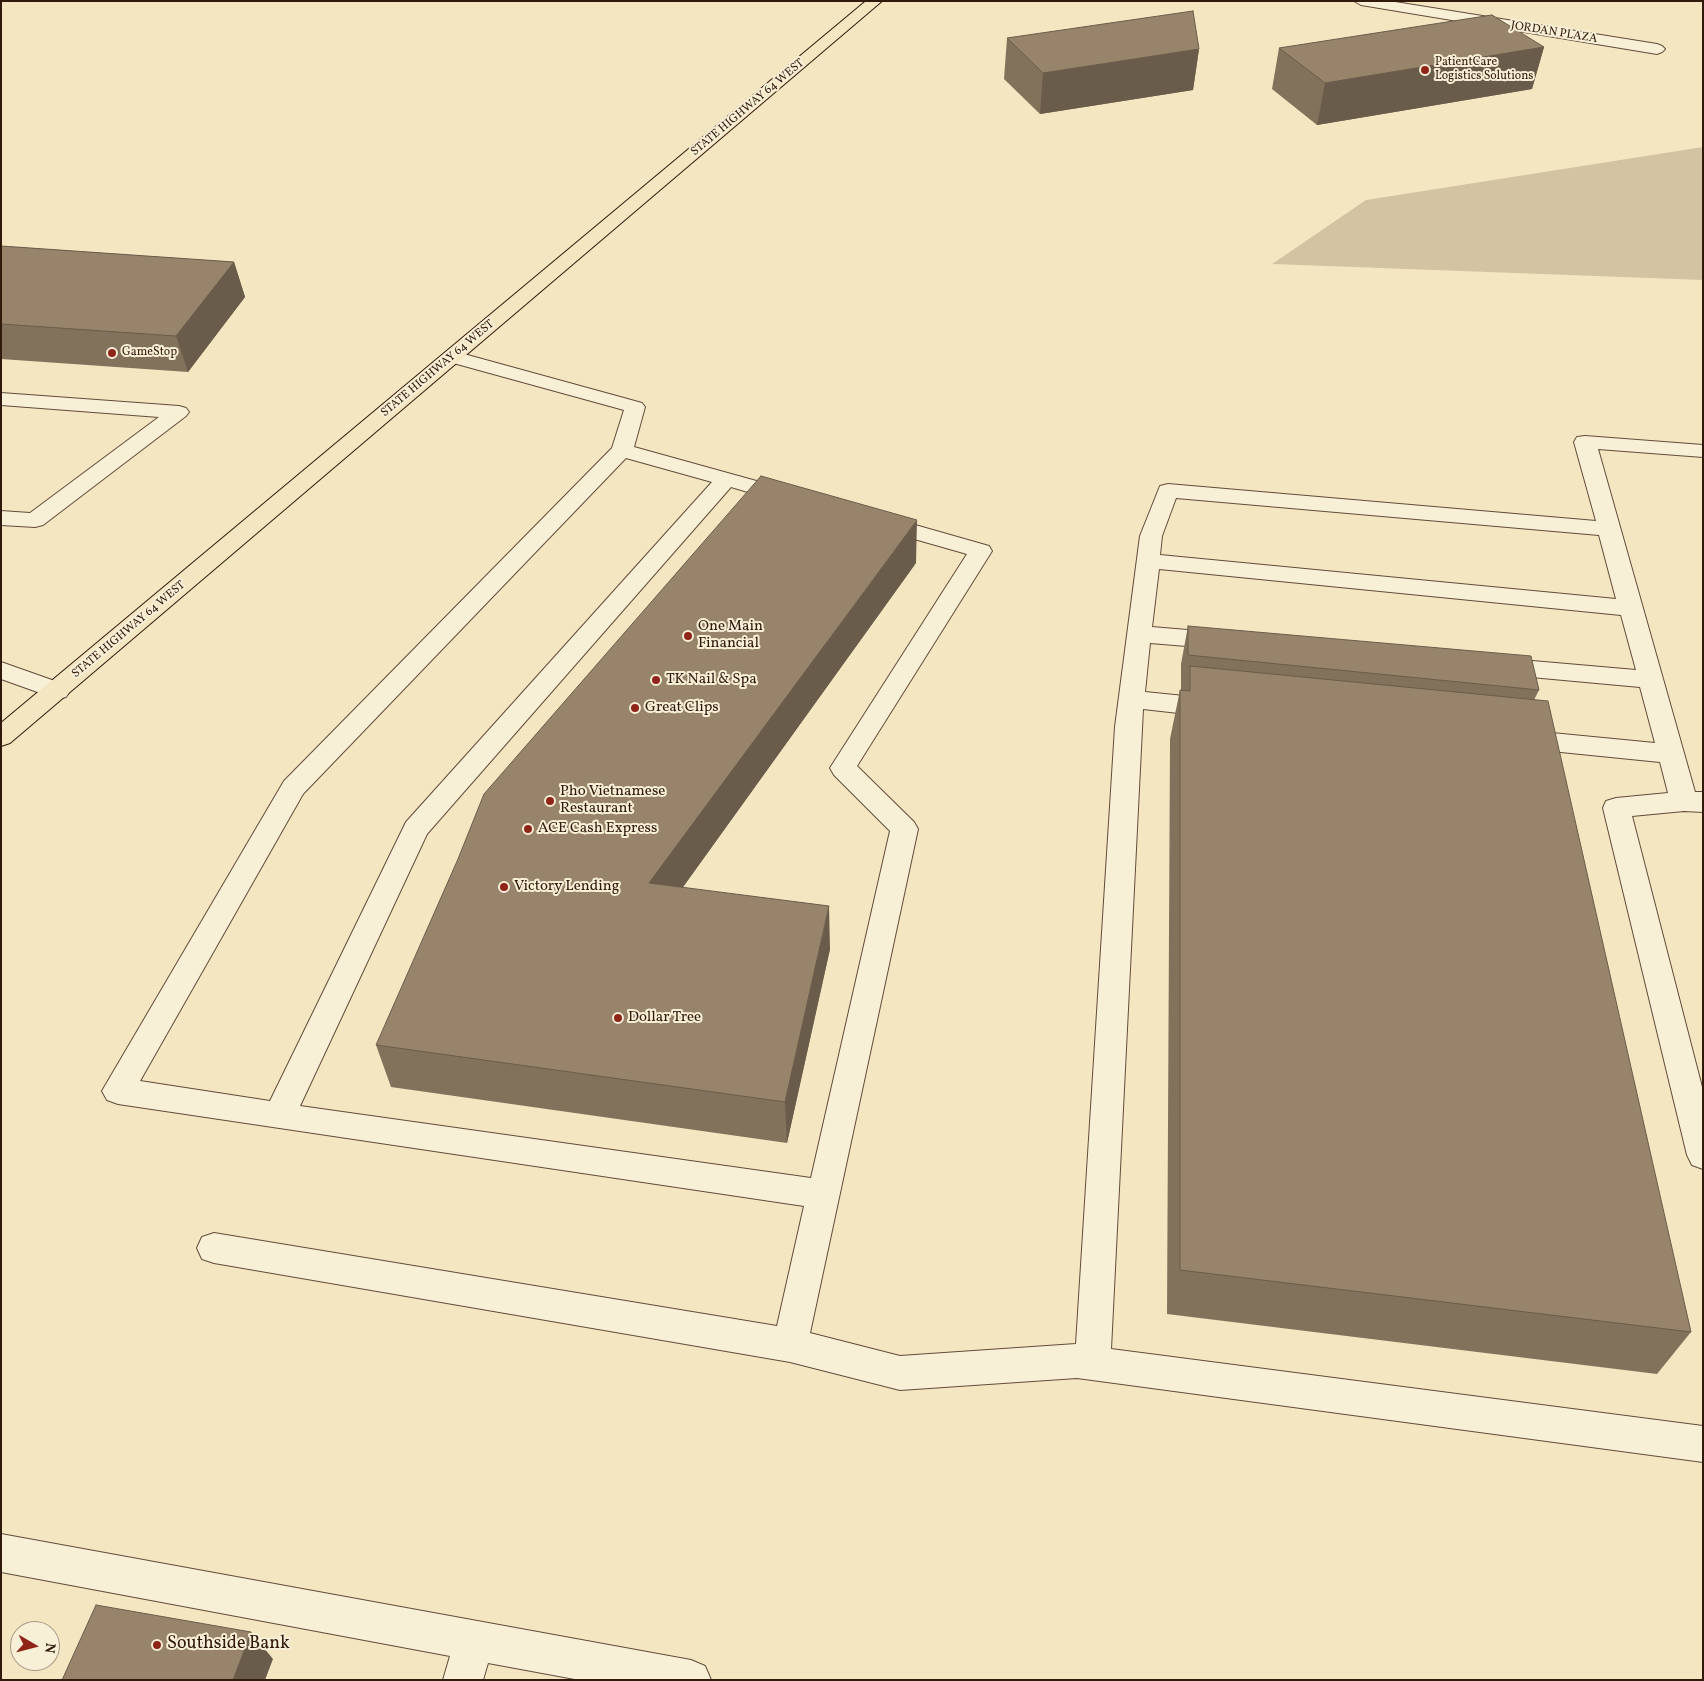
<!DOCTYPE html>
<style>
body{margin:0}
#map{position:relative;width:1704px;height:1681px;overflow:hidden;background:#f5e6c2;font-family:Vollkorn,serif}
canvas{display:block}
.frame{position:absolute;inset:0;border:2px solid #31190c;pointer-events:none}
.north{position:absolute;left:10px;top:1621px;width:50px;height:50px;box-sizing:border-box;background:#f8efd7;border:1px solid #a89986;border-radius:50%;rotate:98deg;font-size:14px;font-weight:700;line-height:20px;text-align:center;color:#31190c}
.north::after{content:'';display:block;margin:auto;width:18px;height:22px;background:#8f2418;clip-path:polygon(50% 0,100% 100%,50% 72%,0 100%)}
</style>
<div id="map">
<canvas width="1704" height="1681"></canvas>
<div class="frame"></div>
<div class="north">N</div>
</div>
<script>
const ctx = document.querySelector('canvas').getContext('2d');
ctx.lineJoin = 'round';
function paint(path, color) { ctx.fillStyle = color; ctx.fill(path, 'evenodd'); }
const poly = rows => new Path2D(rows.map(r => 'M' + r).join(''));
function stroke(path, color, width, dash) { ctx.strokeStyle = color; ctx.lineWidth = width; ctx.lineCap = dash ? 'butt' : 'round'; ctx.setLineDash(dash || []); ctx.stroke(path); }
function label(font, color, halo, rows, align = 'center') {
  ctx.font = font + ' Vollkorn,serif'; ctx.lineWidth = 4; ctx.setLineDash([]); ctx.textBaseline = 'middle'; ctx.strokeStyle = halo; ctx.fillStyle = color; for (const [text, x, y, turn = 0] of rows) {
    ctx.save(); ctx.translate(x, y); ctx.rotate((+turn || 0) * Math.PI / 180); ctx.textAlign = isNaN(turn) ? turn : align; if (halo) ctx.strokeText(text, 0, 0); ctx.fillText(text, 0, 0); ctx.restore();
  }
}
const green = poly([
 [1703,147,1703,280,1272,264,1366,200]
]);
const minor = poly([
 [1354,1,1389,1,1657,44,1662,46,1665,49,1662,52,1657,54,1361,5,1354,1],
 [453,351,642,403,645,407,634,447,796,492,799,497,796,502,788,504,731,487,427,834,300,1106,811,1178,890,831,834,775,830,768,967,554,872,527,869,522,872,517,880,515,989,546,992,551,857,766,914,822,918,829,810,1333,900,1356,1076,1344,1115,727,1140,536,1160,486,1168,484,1596,521,1574,442,1577,437,1585,436,1703,445,1703,457,1598,449,1695,792,1703,792,1703,812,1684,811,1632,816,1703,1091,1703,1169,1692,1165,1687,1155,1603,808,1606,801,1616,798,1668,793,1660,762,1521,748,1512,745,1508,739,1512,733,1521,730,1655,743,1640,687,1498,674,1489,672,1486,666,1489,660,1498,658,1636,670,1621,615,1159,569,1152,627,1223,633,1232,635,1235,641,1232,647,1223,649,1150,643,1145,692,1214,699,1223,702,1227,708,1223,714,1214,717,1143,709,1111,1349,1703,1426,1703,1462,1077,1378,900,1390,790,1362,214,1263,202,1259,197,1248,202,1237,214,1233,777,1326,804,1206,118,1104,107,1100,102,1091,284,781,612,448,624,410,446,361,443,357,446,353,453,351],
 [626,458,712,482,406,822,270,1101,140,1081,303,794,626,458],
 [1176,498,1599,535,1616,599,1160,555,1162,536,1176,498],
 [1,393,179,406,186,408,189,412,186,416,43,525,35,527,1,525,1,511,30,513,159,417,1,405,1,393],
 [1,662,66,685,70,691,66,697,57,699,1,679,1,662],
 [1,1534,691,1660,705,1666,711,1680,580,1680,488,1663,483,1680,443,1680,450,1656,1,1572,1,1534]
]);
const major = poly([
 [866,1,882,1,10,743,1,746,1,723,866,1]
]);
const wall = poly([
 [1007,38,1199,49,1193,90,1040,114,1004,79],
 [1544,47,1532,89,1317,125,1272,89,1279,48],
 [1,246,234,262,245,297,188,372,1,359],
 [916,563,683,887,830,949,787,1143,391,1087,376,1045],
 [1188,626,1539,690,1534,700,1691,1332,1657,1374,1167,1314,1170,739,1180,690,1181,690,1181,664]
]);
const shadedWall = poly([
 [1544,47,1532,89,1317,125,1325,83],
 [1199,49,1193,90,1040,114,1043,73],
 [234,262,245,297,188,372,176,336],
 [917,520,916,563,655,926,649,883],
 [829,906,830,949,787,1143,785,1102],
 [251,1632,273,1659,265,1680,233,1680]
]);
const building = poly([
 [1193,11,1199,49,1043,73,1007,38,1193,11],
 [1492,15,1544,47,1325,83,1279,48,1492,15],
 [1,246,234,262,176,336,1,324,1,246],
 [761,476,917,520,649,883,829,906,785,1102,376,1045,458,859,484,794,761,476],
 [1188,626,1531,656,1539,690,1188,655,1188,626],
 [1190,666,1548,701,1691,1332,1180,1270,1180,690,1190,691,1190,666],
 [96,1605,251,1632,233,1680,62,1680,96,1605]
]);
const markers = [
 [1425,70,5,"#8f2418"],
 [112,353,5,"#8f2418"],
 [688,636,5,"#8f2418"],
 [656,680,5,"#8f2418"],
 [635,708,5,"#8f2418"],
 [550,801,5,"#8f2418"],
 [528,829,5,"#8f2418"],
 [504,887,5,"#8f2418"],
 [618,1018,5,"#8f2418"],
 [157,1645,5,"#8f2418"]
];
const farStreetnames = [
 ["JORDAN PLAZA",1554,33,9],
 ["STATE HIGHWAY 64 WEST",748,108,-40],
 ["STATE HIGHWAY 64 WEST",438,369,-40],
 ["STATE HIGHWAY 64 WEST",129,630,-40]
];
const farPoinames = [
 ["PatientCare",1435,63],
 ["Logistics Solutions",1435,77],
 ["GameStop",122,353]
];
const poiNames = [
 ["One Main",698,627],
 ["Financial",698,644],
 ["TK Nail & Spa",666,680],
 ["Great Clips",645,708],
 ["Pho Vietnamese",560,792],
 ["Restaurant",560,809],
 ["ACE Cash Express",538,829],
 ["Victory Lending",514,887],
 ["Dollar Tree",628,1018]
];
const nearPoinames = [
 ["Southside Bank",167,1645]
];
paint(green, '#d4c3a3');
stroke(minor, '#624c3a', 2);
stroke(major, '#31190c', 2);
paint(minor, '#f8efd7');
paint(major, '#f5e6c2');
paint(wall, '#82725c');
paint(shadedWall, '#6a5c4b');
paint(building, '#97846b');
stroke(building, '#6a5c4b', 1);
for (const [x, y, r, color] of markers) { const dot = new Path2D(); dot.arc(x, y, r, 0, 2 * Math.PI); ctx.fillStyle = color; ctx.fill(dot); stroke(dot, '#f8efd7', 2); }
label('12px', '#31190c', '#f8efd7', farStreetnames);
label('12px', '#31190c', '#f8efd7', farPoinames, 'left');
label('15px', '#31190c', '#f8efd7', poiNames, 'left');
label('18px', '#31190c', '#f8efd7', nearPoinames, 'left');
</script>
